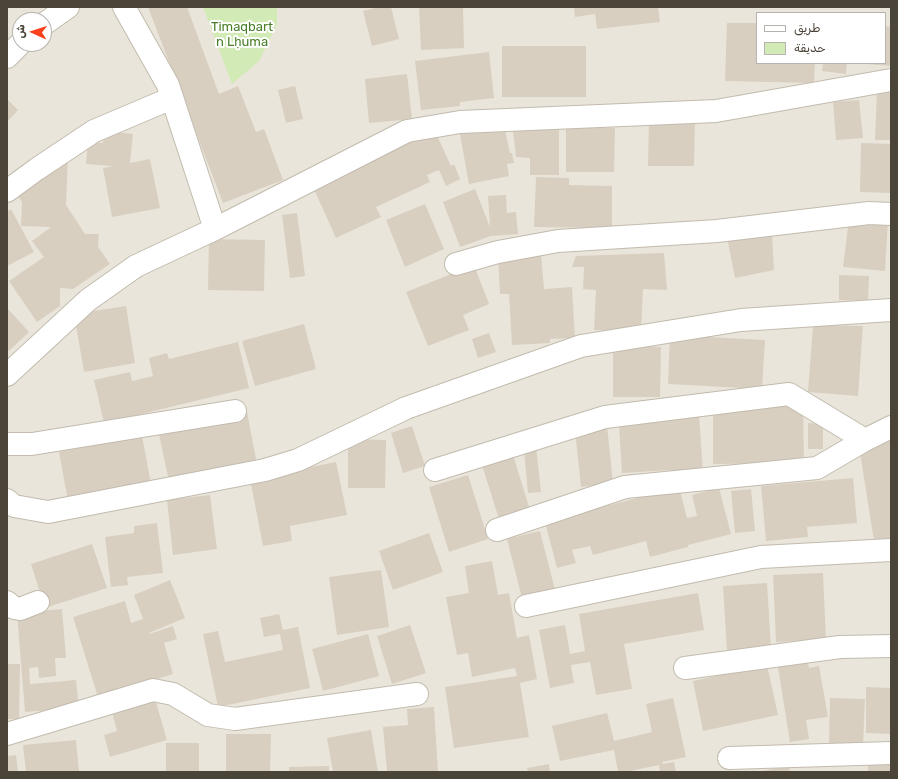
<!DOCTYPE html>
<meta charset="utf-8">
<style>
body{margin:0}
#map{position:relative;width:898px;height:779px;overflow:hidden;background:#f6f3ec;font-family:Rubik,"Noto Sans Arabic",sans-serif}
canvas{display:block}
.frame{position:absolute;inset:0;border:8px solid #4b4439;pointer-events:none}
.legend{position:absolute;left:756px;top:12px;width:130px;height:52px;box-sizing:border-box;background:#fff;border:1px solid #b7b4b0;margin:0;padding:5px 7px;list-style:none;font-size:12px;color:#4b4439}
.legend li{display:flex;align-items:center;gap:8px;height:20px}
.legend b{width:20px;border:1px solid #b7b4b0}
.north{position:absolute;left:12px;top:12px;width:40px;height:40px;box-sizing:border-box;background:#fff;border:1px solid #b7b4b0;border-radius:50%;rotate:273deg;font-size:11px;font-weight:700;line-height:16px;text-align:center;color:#4b4439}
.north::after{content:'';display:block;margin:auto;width:14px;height:18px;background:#fc3f1d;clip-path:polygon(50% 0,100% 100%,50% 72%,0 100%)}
</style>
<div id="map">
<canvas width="898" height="779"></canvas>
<div class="frame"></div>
<ul class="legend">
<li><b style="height:5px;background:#fff"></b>طريق</li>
<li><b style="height:11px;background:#d2eab5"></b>حديقة</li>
</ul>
<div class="north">ش</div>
</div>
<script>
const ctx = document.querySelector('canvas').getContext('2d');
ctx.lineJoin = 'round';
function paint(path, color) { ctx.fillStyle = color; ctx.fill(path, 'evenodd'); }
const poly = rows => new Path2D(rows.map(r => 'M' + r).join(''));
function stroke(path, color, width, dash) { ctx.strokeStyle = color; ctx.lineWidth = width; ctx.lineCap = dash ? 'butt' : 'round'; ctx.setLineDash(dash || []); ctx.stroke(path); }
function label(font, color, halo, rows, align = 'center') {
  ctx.font = font + ' Rubik,sans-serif'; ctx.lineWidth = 4; ctx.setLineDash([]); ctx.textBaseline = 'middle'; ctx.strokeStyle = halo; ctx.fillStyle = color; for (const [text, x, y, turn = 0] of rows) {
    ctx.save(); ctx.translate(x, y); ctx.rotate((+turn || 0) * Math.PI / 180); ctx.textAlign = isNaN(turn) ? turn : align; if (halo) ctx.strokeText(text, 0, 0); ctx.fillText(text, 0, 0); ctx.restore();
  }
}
const residential = poly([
 [7,7,891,7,891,772,7,772],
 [757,13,885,13,885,63,757,63],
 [20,20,44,20,44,44,20,44]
]);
const green = poly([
 [203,7,277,7,277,24,259,61,232,84]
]);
const building = poly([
 [148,7,187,7,219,94,238,86,256,132,264,129,283,180,223,203],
 [379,7,391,7,399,39,372,46,363,11],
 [419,7,463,7,464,48,421,50],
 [574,7,658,7,660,22,597,29,595,14,575,17],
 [727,23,757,23,757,63,815,63,814,83,725,81],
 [885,26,891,27,891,66,866,64,866,63,885,63],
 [502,46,586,46,586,97,502,97],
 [489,52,494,98,460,102,460,106,421,110,415,61],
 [823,63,847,63,846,74,822,71],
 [407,74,412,119,369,123,365,79],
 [295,86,303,119,286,123,278,90],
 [877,90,891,91,891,140,875,140],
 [7,99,18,110,7,122],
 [859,100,863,138,836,140,833,102],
 [649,120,695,121,694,166,648,166],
 [504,125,510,153,512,153,514,163,507,164,509,176,469,184,459,129],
 [566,128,615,128,614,172,566,172],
 [434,129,451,166,454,164,460,179,446,186,439,170,427,175,430,182,376,207,381,217,336,238,313,187],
 [559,129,559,175,530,175,530,158,516,157,513,130],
 [104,131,133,134,130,163,150,159,160,208,112,217,103,168,113,166,86,164,88,142,103,143],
 [861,143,891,144,891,193,860,192],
 [68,156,66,205,85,234,99,234,98,247,110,264,73,289,60,288,60,306,37,322,9,281,44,257,32,241,51,227,21,226,22,202,15,192],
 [536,177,569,178,569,185,612,186,612,228,534,227],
 [475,189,490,227,488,196,506,195,507,213,516,212,518,234,491,236,460,247,443,202],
 [425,204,444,249,405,267,386,220],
 [11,209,34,252,7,266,7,212],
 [297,213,305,276,290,278,282,215],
 [849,219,888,221,885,271,843,267],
 [772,233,774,270,735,278,727,237],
 [209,239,265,240,264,291,208,290],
 [664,253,667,290,643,289,641,332,594,330,596,290,583,289,584,267,572,267,576,256],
 [541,254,544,289,572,287,575,338,550,339,550,343,512,345,509,294,500,294,498,256],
 [474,265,489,304,463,315,469,330,428,346,406,292],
 [839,275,869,276,868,301,839,300],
 [126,306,135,363,84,372,74,314],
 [8,309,29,332,9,351,7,348,7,311],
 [304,324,316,369,255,386,242,341],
 [813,325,863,326,858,396,808,392],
 [489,333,496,352,478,358,472,339],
 [670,335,765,340,762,389,668,384],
 [238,342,249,388,104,423,94,380,130,372,132,381,153,376,149,358,167,353,169,359],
 [613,346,661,347,660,397,613,397],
 [757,404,803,404,804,463,713,464,713,410,757,409],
 [247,412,257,464,169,481,158,430],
 [699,414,703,473,672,475,671,470,622,473,619,425,662,422,662,416],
 [808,423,823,424,823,449,808,449],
 [412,426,425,466,403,473,391,433],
 [607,426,613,483,581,487,575,430],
 [142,436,151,484,68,501,59,452],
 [348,439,386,440,385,488,348,488],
 [891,441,891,538,874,541,859,446],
 [536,447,541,492,528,493,524,449],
 [513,455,530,510,499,519,482,465],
 [336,462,347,515,290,526,292,541,263,546,250,479],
 [468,475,488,539,449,552,429,487],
 [853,478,857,523,807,527,808,537,766,541,761,486],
 [679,487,687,518,697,516,692,495,719,488,731,534,688,545,688,547,650,557,646,541,593,555,590,546,572,550,576,563,557,568,545,522],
 [751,489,755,531,735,533,731,491],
 [210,495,217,549,173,555,167,500],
 [157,523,163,573,127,577,128,585,111,587,105,537,134,533,134,526],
 [540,531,556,594,523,602,507,539],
 [429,533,443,572,393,590,379,551],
 [92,544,107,588,45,608,31,564],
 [492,561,498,595,509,593,517,638,529,635,537,679,520,683,529,737,454,748,445,687,517,676,515,668,472,677,468,653,457,655,446,597,469,593,465,566],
 [381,570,389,627,337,635,329,577],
 [823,573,826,639,776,642,773,575],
 [170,580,185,618,149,633,149,634,173,626,177,639,164,643,173,674,98,697,73,617,125,601,131,623,143,619,134,595],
 [767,583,771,648,727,651,723,586],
 [698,593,704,630,624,644,632,689,596,695,590,662,571,665,574,683,550,688,539,630,565,625,570,654,585,651,579,614],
 [62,609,66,658,55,658,56,676,39,678,38,667,29,668,30,684,76,680,79,708,25,712,17,613],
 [279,614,283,630,298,627,310,688,218,707,203,634,218,631,225,662,283,650,280,634,264,637,260,618],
 [410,625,426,673,392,684,377,636],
 [368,634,379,676,323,691,312,649],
 [806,655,809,668,819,666,828,717,806,720,809,739,790,742,777,661],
 [7,664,20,664,19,719,7,719],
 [767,665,778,715,703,731,693,681],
 [866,687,891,688,891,734,866,733],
 [673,698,686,757,662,762,663,764,674,762,676,772,660,772,659,765,625,772,618,772,614,750,560,761,552,726,607,713,614,741,652,732,646,704],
 [830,698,865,699,863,745,829,744],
 [155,699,167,740,110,757,104,735,117,731,112,712],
 [434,707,438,772,387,772,383,727,408,725,407,709],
 [371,730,378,772,333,772,327,738],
 [226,734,271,734,270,772,226,772],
 [76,740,79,772,26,772,23,745],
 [166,743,199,743,199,772,166,772],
 [16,755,18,772,7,772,7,756],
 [868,762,891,762,891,772,868,772],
 [549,764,550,772,528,772,527,768],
 [329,766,329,772,289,772,289,767],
 [785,766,789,767,790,772,759,772]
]);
const minor = poly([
 [124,7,168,85,215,229],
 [44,24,68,7],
 [7,57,20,44],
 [7,191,37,169,94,131,172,98],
 [456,264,498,252,558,241,717,231,869,213,891,214],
 [7,375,88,300,136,266,215,229,407,131,460,122,716,111,891,80],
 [7,444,32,444,235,411],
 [435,470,605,417,789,394,865,440,891,427],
 [7,500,14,506,48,512,265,470,298,460,406,408,581,346,741,320,891,310],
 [497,530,625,487,817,468,865,440],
 [7,602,14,608,20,609,38,602],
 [526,606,761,557,891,550],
 [685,668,840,647,891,646],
 [7,734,153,690,173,694,208,715,235,719,417,694],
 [729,758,891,753]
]);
const parkNames = [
 ["Timaqbart",242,27],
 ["n Lḥuma",242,42]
];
paint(residential, '#eae5da');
paint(green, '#d2eab5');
paint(building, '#d8cfc1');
stroke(minor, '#c2bbae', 24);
stroke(minor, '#fff', 22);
label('13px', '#4a7f2a', '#fff', parkNames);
</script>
